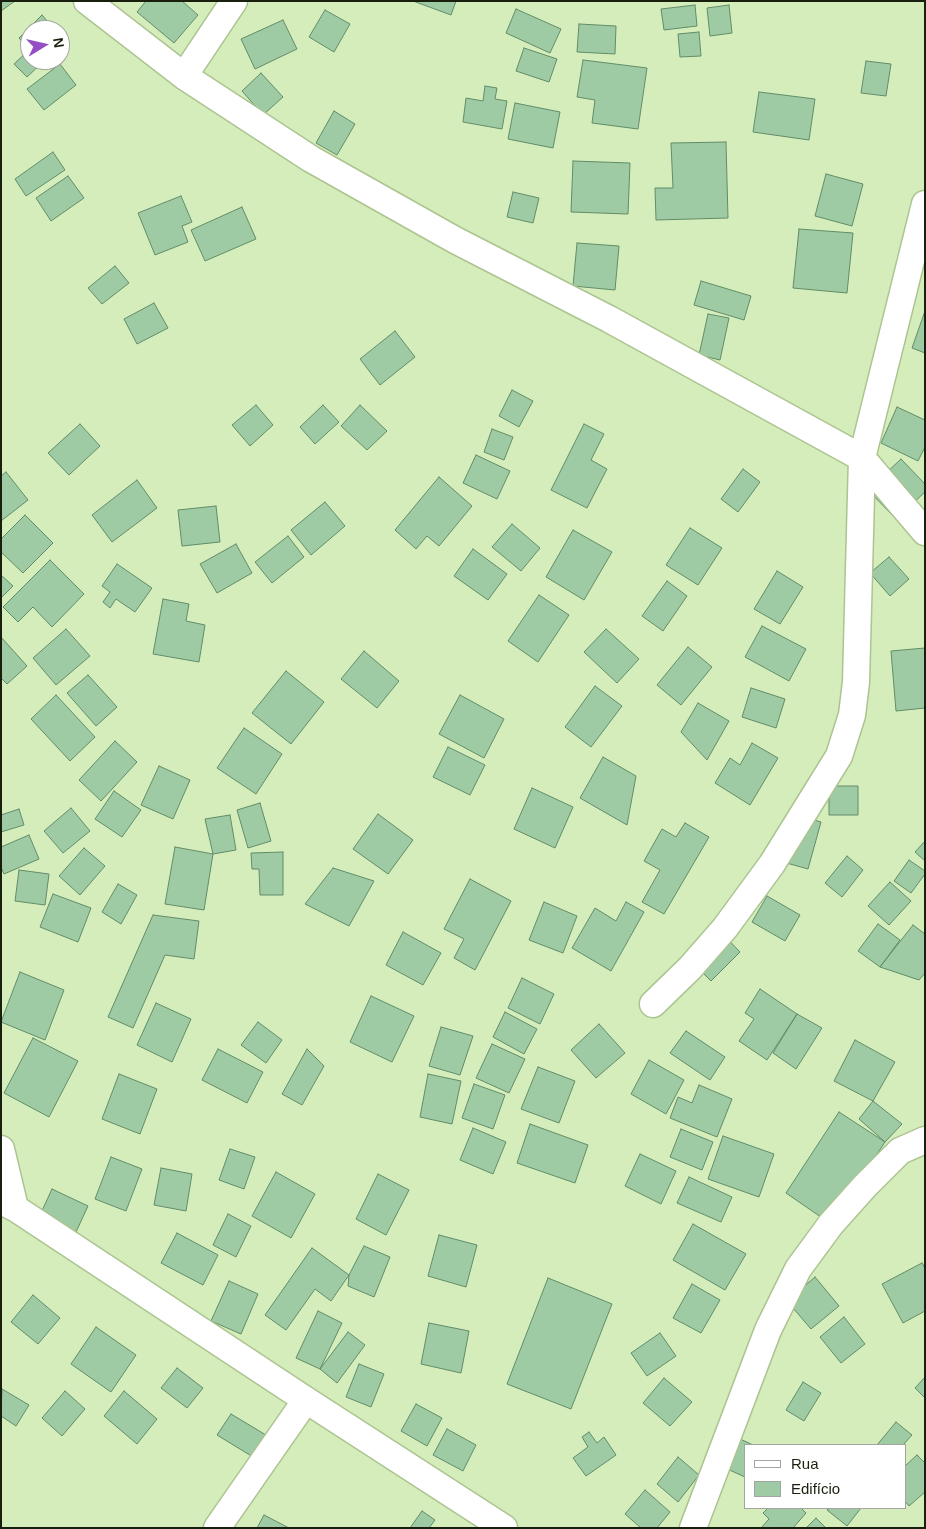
<!DOCTYPE html>
<meta charset="utf-8">
<style>
body{margin:0}
#map{position:relative;width:926px;height:1529px;overflow:hidden;background:#d5edba;font-family:Helvetica,sans-serif}
canvas{display:block}
.frame{position:absolute;inset:0;border:2px solid #18200d;pointer-events:none}
.legend{position:absolute;left:744px;top:1444px;width:162px;height:65px;box-sizing:border-box;background:#fff;border:1px solid #a3a69e;margin:0;padding:6px 9px;list-style:none;font-size:15px;color:#18200d}
.legend li{display:flex;align-items:center;gap:10px;height:25px}
.legend b{width:25px;border:1px solid #a3a69e}
.north{position:absolute;left:20px;top:20px;width:50px;height:50px;box-sizing:border-box;background:#fff;border:1px solid #a3a69e;border-radius:50%;rotate:81deg;font-size:14px;font-weight:700;line-height:20px;text-align:center;color:#18200d}
.north::after{content:'';display:block;margin:auto;width:18px;height:22px;background:#934fc3;clip-path:polygon(50% 0,100% 100%,50% 72%,0 100%)}
</style>
<div id="map">
<canvas width="926" height="1529"></canvas>
<div class="frame"></div>
<ul class="legend">
<li><b style="height:6px;background:#fff"></b>Rua</li>
<li><b style="height:14px;background:#9ecba4"></b>Edifício</li>
</ul>
<div class="north">N</div>
</div>
<script>
const ctx = document.querySelector('canvas').getContext('2d');
ctx.lineJoin = 'round';
function paint(path, color) { ctx.fillStyle = color; ctx.fill(path, 'evenodd'); }
const poly = rows => new Path2D(rows.map(r => 'M' + r).join(''));
function stroke(path, color, width, dash) { ctx.strokeStyle = color; ctx.lineWidth = width; ctx.lineCap = dash ? 'butt' : 'round'; ctx.setLineDash(dash || []); ctx.stroke(path); }
const building = poly([
 [1,1,15,1,1,11,1,1],
 [146,1,182,1,198,15,174,43,137,12,146,1],
 [413,1,456,1,451,15,413,1],
 [695,5,697,26,664,30,661,9,695,5],
 [729,5,732,33,710,36,707,8,729,5],
 [516,9,561,29,550,53,506,33,516,9],
 [325,10,350,24,334,52,309,37,325,10],
 [42,15,55,30,30,30,30,60,45,60,27,77,14,64,29,50,19,38,42,15],
 [283,20,297,49,255,69,241,39,283,20],
 [579,24,616,26,615,54,577,52,579,24],
 [699,32,701,56,680,57,678,34,699,32],
 [524,48,557,59,549,82,516,71,524,48],
 [583,60,647,68,638,129,592,123,595,100,577,97,583,60],
 [866,61,891,64,886,96,861,93,866,61],
 [60,64,76,85,44,110,27,89,60,64],
 [261,73,283,97,263,115,242,91,261,73],
 [485,86,497,88,495,99,507,101,502,129,463,122,466,98,483,101,485,86],
 [759,92,815,99,809,140,753,132,759,92],
 [515,103,560,112,553,148,508,139,515,103],
 [334,111,355,124,337,155,316,143,334,111],
 [726,142,728,218,656,220,655,188,673,188,671,143,726,142],
 [53,152,65,170,26,196,15,179,53,152],
 [573,161,630,163,628,214,571,212,573,161],
 [826,174,863,184,852,226,815,216,826,174],
 [68,176,84,198,51,221,36,198,68,176],
 [513,192,539,198,533,223,507,217,513,192],
 [181,196,192,222,182,226,188,242,155,255,138,213,181,196],
 [242,207,256,239,205,261,191,230,242,207],
 [799,229,853,233,847,293,793,288,799,229],
 [577,243,619,246,615,290,573,286,577,243],
 [115,266,129,283,102,304,88,288,115,266],
 [701,281,751,296,744,320,694,305,701,281],
 [154,303,168,328,137,344,124,319,154,303],
 [925,311,925,353,912,348,925,311],
 [708,314,729,318,720,360,699,355,708,314],
 [395,331,415,357,380,385,360,359,395,331],
 [512,390,533,401,519,427,499,416,512,390],
 [256,405,273,425,250,446,232,425,256,405],
 [323,405,339,422,315,444,300,427,323,405],
 [360,405,387,431,367,450,341,426,360,405],
 [897,407,925,420,925,447,918,461,881,443,897,407],
 [80,424,100,446,69,475,48,453,80,424],
 [584,424,604,434,591,460,607,469,587,508,551,490,584,424],
 [492,429,513,437,504,460,484,452,492,429],
 [476,455,510,471,497,499,463,483,476,455],
 [901,459,925,484,925,492,896,519,868,490,901,459],
 [743,469,760,482,738,512,721,499,743,469],
 [6,472,28,500,1,521,1,476,6,472],
 [439,477,472,506,439,546,427,536,416,549,395,530,439,477],
 [137,480,157,508,112,542,92,515,137,480],
 [325,502,345,526,311,555,291,530,325,502],
 [216,506,220,542,182,546,178,510,216,506],
 [25,515,53,543,23,573,1,552,1,539,25,515],
 [512,524,540,548,521,571,492,547,512,524],
 [690,528,722,548,698,585,666,565,690,528],
 [573,530,612,552,584,600,546,577,573,530],
 [288,536,304,557,272,583,255,562,288,536],
 [236,544,252,573,217,593,200,564,236,544],
 [473,549,507,574,488,600,454,576,473,549],
 [889,557,909,579,890,596,870,573,889,557],
 [50,560,84,594,52,627,33,607,18,622,3,607,50,560],
 [117,564,152,588,135,612,116,599,110,608,103,602,110,592,102,586,117,564],
 [777,571,803,587,780,624,754,609,777,571],
 [1,575,13,586,1,598,1,575],
 [667,581,687,596,663,631,642,616,667,581],
 [539,595,569,615,538,662,508,641,539,595],
 [163,599,189,604,186,621,205,625,199,662,153,654,163,599],
 [762,626,806,649,789,681,745,657,762,626],
 [66,629,90,656,56,685,33,658,66,629],
 [606,629,639,659,617,683,584,652,606,629],
 [1,637,27,666,7,684,1,678,1,637],
 [688,647,712,667,681,705,657,685,688,647],
 [925,648,925,708,896,711,891,651,925,648],
 [364,651,399,681,377,708,341,679,364,651],
 [286,671,324,702,291,744,252,713,286,671],
 [88,675,117,707,96,726,67,693,88,675],
 [595,686,622,706,591,747,565,727,595,686],
 [751,688,785,699,776,728,742,717,751,688],
 [56,695,95,737,70,761,31,719,56,695],
 [460,695,504,719,484,758,439,734,460,695],
 [698,703,729,721,707,760,681,732,698,703],
 [244,728,282,754,256,794,217,768,244,728],
 [115,741,137,762,101,801,79,780,115,741],
 [752,743,778,758,750,805,715,783,730,758,740,765,752,743],
 [448,747,485,765,470,795,433,777,448,747],
 [603,757,636,776,627,825,580,798,603,757],
 [159,766,190,780,173,819,141,805,159,766],
 [829,786,858,786,858,815,829,815,829,786],
 [532,788,573,807,555,848,514,829,532,788],
 [114,791,141,810,122,837,95,819,114,791],
 [260,803,271,841,248,848,237,810,260,803],
 [71,808,90,831,63,853,44,831,71,808],
 [19,809,24,825,1,832,1,815,19,809],
 [378,814,413,840,388,874,353,849,378,814],
 [230,815,236,850,213,854,205,819,230,815],
 [796,815,821,822,808,869,783,862,796,815],
 [685,823,709,837,664,914,642,902,660,870,644,861,662,829,676,837,685,823],
 [29,835,39,859,4,874,1,867,1,847,29,835],
 [925,841,925,861,915,852,925,841],
 [175,847,213,854,204,910,165,904,175,847],
 [84,848,105,866,80,895,59,876,84,848],
 [283,852,283,895,260,895,259,869,252,869,251,853,283,852],
 [847,856,863,870,842,897,825,883,847,856],
 [909,860,925,871,925,874,911,893,894,881,909,860],
 [333,868,374,881,349,926,305,904,333,868],
 [19,870,49,874,45,905,15,901,19,870],
 [470,879,511,901,475,970,454,958,464,939,444,929,470,879],
 [890,882,911,901,889,925,868,906,890,882],
 [118,884,137,895,121,924,102,912,118,884],
 [53,894,91,908,78,942,40,927,53,894],
 [767,896,800,915,785,941,752,922,767,896],
 [544,902,577,916,563,953,529,940,544,902],
 [626,902,644,912,611,971,572,948,595,908,616,921,626,902],
 [153,915,199,921,194,959,165,955,133,1028,108,1017,153,915],
 [878,924,900,940,880,967,858,951,878,924],
 [913,925,925,934,925,973,919,980,880,967,913,925],
 [717,928,740,952,711,981,688,958,717,928],
 [403,932,441,953,423,985,386,965,403,932],
 [20,972,64,990,45,1040,1,1022,20,972],
 [522,978,554,994,540,1024,508,1008,522,978],
 [760,989,797,1014,767,1060,739,1041,754,1019,745,1013,760,989],
 [371,996,414,1016,392,1062,350,1042,371,996],
 [156,1003,191,1019,172,1062,137,1045,156,1003],
 [505,1012,537,1029,524,1054,493,1037,505,1012],
 [797,1014,822,1028,796,1069,773,1053,797,1014],
 [258,1022,282,1040,266,1063,241,1045,258,1022],
 [599,1024,625,1053,596,1078,571,1050,599,1024],
 [441,1027,473,1036,460,1075,429,1066,441,1027],
 [686,1031,725,1057,710,1080,670,1053,686,1031],
 [33,1038,78,1061,49,1117,4,1093,33,1038],
 [855,1040,895,1062,873,1101,834,1081,855,1040],
 [492,1044,525,1059,509,1093,476,1078,492,1044],
 [218,1049,263,1072,247,1103,202,1080,218,1049],
 [307,1049,324,1066,302,1105,282,1094,307,1049],
 [649,1060,684,1080,666,1114,631,1094,649,1060],
 [538,1067,575,1081,559,1123,521,1109,538,1067],
 [119,1074,157,1089,140,1134,102,1119,119,1074],
 [428,1074,461,1081,452,1124,420,1117,428,1074],
 [474,1084,505,1095,493,1129,462,1118,474,1084],
 [699,1085,732,1099,717,1137,670,1118,678,1097,692,1103,699,1085],
 [873,1101,902,1124,885,1142,859,1119,873,1101],
 [839,1112,885,1142,831,1224,786,1193,839,1112],
 [530,1124,588,1145,575,1183,517,1163,530,1124],
 [473,1128,506,1142,493,1174,460,1160,473,1128],
 [681,1129,713,1142,702,1170,670,1157,681,1129],
 [723,1136,774,1154,759,1197,708,1179,723,1136],
 [230,1149,255,1157,244,1189,219,1180,230,1149],
 [640,1154,676,1171,661,1204,625,1186,640,1154],
 [111,1157,142,1169,126,1211,95,1199,111,1157],
 [161,1168,192,1174,186,1211,154,1205,161,1168],
 [276,1172,315,1194,291,1238,252,1216,276,1172],
 [378,1174,409,1190,386,1235,356,1219,378,1174],
 [689,1177,732,1197,721,1222,677,1203,689,1177],
 [52,1189,88,1206,76,1232,40,1215,52,1189],
 [228,1214,251,1226,236,1257,213,1245,228,1214],
 [693,1224,746,1254,725,1290,673,1260,693,1224],
 [177,1233,218,1255,203,1285,161,1263,177,1233],
 [439,1235,477,1245,466,1287,428,1276,439,1235],
 [364,1246,390,1257,374,1297,348,1286,349,1275,364,1246],
 [312,1248,349,1275,331,1301,315,1289,286,1330,265,1315,312,1248],
 [922,1263,925,1268,925,1311,903,1323,882,1284,922,1263],
 [815,1277,839,1306,811,1329,787,1301,815,1277],
 [548,1278,612,1304,571,1409,507,1384,548,1278],
 [229,1281,258,1294,241,1334,211,1321,229,1281],
 [692,1284,720,1300,701,1333,673,1318,692,1284],
 [33,1295,60,1318,38,1344,11,1322,33,1295],
 [318,1311,342,1323,320,1369,296,1358,318,1311],
 [844,1317,865,1344,841,1363,820,1337,844,1317],
 [429,1323,469,1331,461,1373,421,1364,429,1323],
 [96,1327,136,1355,111,1392,71,1364,96,1327],
 [348,1332,365,1345,337,1383,320,1369,348,1332],
 [660,1333,676,1356,647,1376,631,1353,660,1333],
 [359,1364,384,1374,371,1407,346,1397,359,1364],
 [177,1368,203,1388,187,1408,161,1388,177,1368],
 [925,1377,925,1398,915,1388,925,1377],
 [664,1378,692,1402,670,1426,643,1403,664,1378],
 [803,1382,821,1393,804,1421,786,1410,803,1382],
 [2,1389,29,1405,16,1426,1,1416,2,1389],
 [65,1391,85,1409,62,1436,42,1418,65,1391],
 [124,1391,157,1419,137,1444,104,1416,124,1391],
 [416,1404,442,1418,427,1446,401,1431,416,1404],
 [231,1414,266,1435,253,1457,217,1435,231,1414],
 [896,1422,912,1435,903,1445,877,1445,896,1422],
 [447,1429,476,1445,463,1471,433,1455,447,1429],
 [589,1432,597,1443,604,1437,616,1455,586,1476,573,1458,588,1447,582,1437,589,1432],
 [738,1438,753,1445,745,1445,745,1477,725,1468,738,1438],
 [917,1455,925,1463,925,1492,909,1506,905,1501,905,1466,917,1455],
 [678,1457,699,1475,678,1502,657,1484,678,1457],
 [645,1490,670,1512,657,1528,641,1528,625,1514,645,1490],
 [768,1508,801,1508,806,1513,793,1528,761,1528,769,1519,763,1513,768,1508],
 [830,1508,861,1508,847,1526,827,1510,830,1508],
 [422,1511,435,1520,429,1528,410,1528,422,1511],
 [264,1515,289,1528,257,1528,264,1515],
 [816,1518,826,1528,806,1528,816,1518]
]);
const minor = poly([
 [87,1,184,76,311,159,455,240,609,319,862,458,925,532],
 [184,76,234,1],
 [653,1004,690,968,725,928,772,864,839,756,852,715,856,682,862,458,925,204],
 [1,1149,15,1208],
 [1,1201,15,1208,306,1400,504,1528],
 [217,1528,306,1400],
 [693,1528,768,1330,798,1269,831,1224,865,1186,900,1151,925,1140]
]);
paint(building, '#9ecba4');
stroke(building, '#618c68', 1);
stroke(minor, '#acc492', 29);
stroke(minor, '#fff', 26);
</script>
